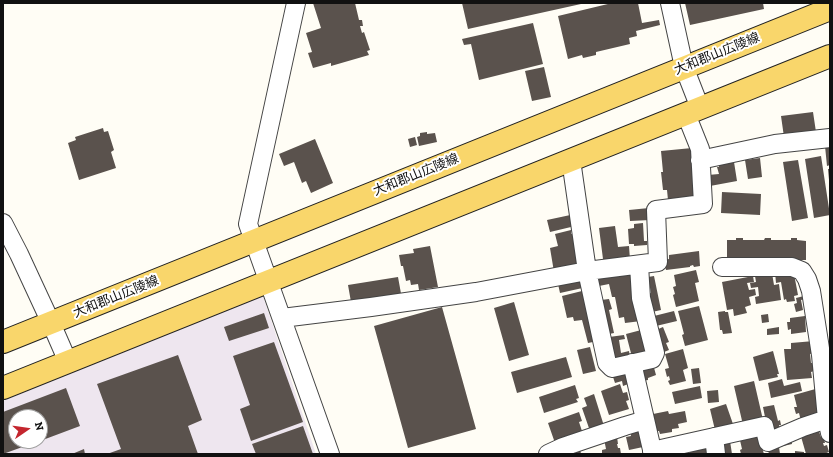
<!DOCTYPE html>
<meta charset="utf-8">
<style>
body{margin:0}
#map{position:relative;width:833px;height:457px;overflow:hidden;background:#fffdf5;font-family:"Zilla Slab",serif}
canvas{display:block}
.frame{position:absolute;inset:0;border:4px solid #111;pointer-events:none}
.north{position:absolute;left:8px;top:409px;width:40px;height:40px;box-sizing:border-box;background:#fff;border:1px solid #a0a0a0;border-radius:50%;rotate:77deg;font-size:11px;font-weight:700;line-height:16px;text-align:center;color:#111}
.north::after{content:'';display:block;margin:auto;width:14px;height:18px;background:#c4262e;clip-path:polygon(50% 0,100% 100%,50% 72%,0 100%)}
</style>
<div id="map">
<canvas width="833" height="457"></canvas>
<div class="frame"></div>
<div class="north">N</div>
</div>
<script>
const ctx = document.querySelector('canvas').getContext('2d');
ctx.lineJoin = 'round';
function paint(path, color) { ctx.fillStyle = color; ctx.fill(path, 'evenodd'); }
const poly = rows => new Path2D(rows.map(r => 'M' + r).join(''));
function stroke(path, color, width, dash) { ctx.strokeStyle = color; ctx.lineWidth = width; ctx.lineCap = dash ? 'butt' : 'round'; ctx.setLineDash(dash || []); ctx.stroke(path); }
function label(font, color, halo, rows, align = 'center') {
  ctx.font = font + ' "Zilla Slab","Noto Sans JP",serif'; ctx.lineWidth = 4; ctx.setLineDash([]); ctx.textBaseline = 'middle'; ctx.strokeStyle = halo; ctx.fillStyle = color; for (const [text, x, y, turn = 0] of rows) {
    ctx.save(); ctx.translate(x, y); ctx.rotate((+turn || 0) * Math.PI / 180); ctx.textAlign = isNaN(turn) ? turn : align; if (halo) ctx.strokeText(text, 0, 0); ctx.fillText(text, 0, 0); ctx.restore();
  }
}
const industrial = poly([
 [263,296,316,454,3,454,3,401],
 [16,417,40,417,40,441,16,441]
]);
const building = poly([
 [313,3,355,3,359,20,362,20,363,26,360,26,362,33,364,32,370,50,367,51,369,55,331,66,331,63,313,68,308,53,312,52,306,33,321,28],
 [462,3,580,3,581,4,468,29],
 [612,3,638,3,642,23,659,20,660,25,636,31,637,36,629,38,630,44,596,52,596,55,583,58,582,55,568,59,558,16],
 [685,3,763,3,764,9,690,25],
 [533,23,543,64,479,80,471,44,464,45,462,39],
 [544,67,551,97,532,101,525,71],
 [813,112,816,132,784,137,781,116],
 [103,128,104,132,108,131,114,150,111,152,116,168,79,180,68,143,76,140,75,137],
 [427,132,427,134,435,133,437,142,419,146,417,137,420,136,420,133],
 [415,137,417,145,410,147,408,139],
 [315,139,333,183,311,193,306,181,302,183,294,162,284,166,279,154],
 [825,146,830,146,830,165,827,166],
 [692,148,697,197,668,200,667,190,663,190,661,172,663,172,661,151],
 [821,156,830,215,814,218,805,159],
 [760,158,762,177,748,179,745,160],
 [798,160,808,218,792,221,783,162],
 [734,162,737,181,710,186,708,175,719,174,717,167,719,167,719,164],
 [828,169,830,169,830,180,829,180],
 [722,192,761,194,760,215,721,213],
 [649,208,650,220,630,221,629,210],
 [575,214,572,231,571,227,550,232,547,220],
 [643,223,644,241,647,241,647,245,634,246,634,244,629,244,628,229,634,228,634,224],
 [615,226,618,247,629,246,630,260,606,263,605,259,603,259,599,228],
 [571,230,571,234,576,233,583,266,554,272,550,248,558,246,555,234],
 [736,238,743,238,743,240,764,240,765,238,771,238,771,240,791,240,791,238,797,238,797,240,806,241,806,260,727,260,727,240,736,240],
 [430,246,438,287,419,290,418,284,411,285,410,280,406,281,403,266,401,266,399,255,414,253,413,249],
 [699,251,700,266,694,267,693,265,690,266,690,267,666,270,664,260,669,259,669,255],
 [634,268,641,321,625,323,624,317,619,318,615,297,612,297,609,284,599,286,597,275],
 [696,270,699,282,695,283,699,301,676,307,673,295,675,294,673,287,676,286,674,275],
 [775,272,794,274,798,295,794,296,795,301,787,302,786,299,784,300,781,282,776,283],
 [772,273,774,285,779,284,781,300,756,304,755,297,759,296,758,287,751,288,750,283,756,282,755,276],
 [654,276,661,310,652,312,648,294,651,293,648,277],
 [753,276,754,282,747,283,749,290,755,289,756,295,749,297,751,305,745,307,747,313,734,316,733,309,727,310,722,282],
 [398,277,402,299,351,302,348,285],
 [585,278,587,287,560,293,558,284],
 [586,290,598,341,588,343,582,320,574,321,573,317,567,318,562,296],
 [804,296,805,299,801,300,803,310,796,312,794,304,797,303,796,298],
 [609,299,612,309,609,310,614,333,609,334,601,300],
 [514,302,529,355,509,361,494,308],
 [699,306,708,340,685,346,682,335,684,334,678,311],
 [442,307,476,429,408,448,374,326],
 [674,311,677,321,656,326,654,316],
 [725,311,725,312,728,312,732,333,723,334,722,330,720,330,718,312],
 [264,313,269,328,229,341,224,327],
 [768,314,769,322,762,323,761,315],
 [805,316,806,332,791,334,791,329,788,330,787,322,790,322,790,318],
 [663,327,669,342,666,343,669,350,664,352,656,330],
 [779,327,779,334,767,335,767,329],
 [645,329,652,352,632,357,626,334],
 [624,335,625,339,619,340,621,353,629,351,630,358,613,361,609,337],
 [814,341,815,353,810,354,811,363,814,363,814,371,811,372,812,378,787,380,784,349,791,349,791,343],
 [274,342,303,422,251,441,240,409,250,405,233,356],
 [590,347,596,371,583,374,577,350],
 [683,349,688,368,683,370,686,381,670,385,668,381,670,380,669,376,667,377,665,369,669,368,665,354],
 [773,351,779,374,777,374,778,377,759,381,753,357],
 [178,355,202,420,188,426,198,454,107,454,121,449,97,384],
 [566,357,572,377,517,393,511,372],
 [653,364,656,375,648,378,648,380,642,381,639,368],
 [699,368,701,383,693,384,691,369],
 [627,370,631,383,623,386,622,381,615,383,612,374],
 [782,379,784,386,800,382,802,391,771,398,768,383],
 [754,381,763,420,743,425,734,386],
 [620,384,623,393,627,392,629,400,626,401,629,409,609,415,601,391],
 [575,385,579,398,576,399,578,402,544,413,539,397],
 [700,386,702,398,675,404,672,392],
 [66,388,80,426,40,441,40,417,16,417,16,441,39,441,3,454,3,412],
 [819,388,823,415,801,421,799,413,796,414,794,407,797,407,794,395],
 [718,390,719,402,708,403,707,391],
 [594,394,604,426,590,431,582,408,587,406,584,398],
 [726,404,733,424,715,430,710,409],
 [774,405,778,421,780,420,781,425,779,425,780,429,768,432,763,407],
 [668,411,669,414,685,411,687,422,678,424,679,428,672,429,672,432,660,434,659,431,656,431,653,414],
 [579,412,582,421,579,422,583,434,555,443,548,423],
 [303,426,313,454,256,454,252,444],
 [639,426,643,447,629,450,626,437,631,436,630,431],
 [818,429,821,437,823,436,825,443,823,443,824,446,827,445,829,452,824,454,806,454,800,433],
 [757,431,764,454,741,454,740,450,742,449,739,436],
 [617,437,618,444,617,444,618,448,620,448,621,454,602,454,602,450,606,449,604,439],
 [791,437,792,444,779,447,780,454,769,454,766,443],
 [730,441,732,454,719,454,717,444],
 [707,444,709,454,690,454,689,448],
 [84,449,85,454,72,454],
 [580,449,581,454,571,454,570,452],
 [795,451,804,452,804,454,795,454]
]);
const minor = poly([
 [296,3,248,224,330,454],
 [670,3,684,67,700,108],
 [571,160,587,271,607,363,612,368,652,359,655,353,641,298,639,265],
 [700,160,775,144,830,138],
 [3,223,19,254,51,323,68,362],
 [722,267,792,267,802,271,807,279,811,291,821,355,827,419,830,433],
 [282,318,371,307,476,292,587,271,658,262,656,210,703,204,700,149,686,114],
 [632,363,653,454],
 [714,437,716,454],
 [652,451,764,426,768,442,803,427,827,419],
 [548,454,563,447,625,426,645,420]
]);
const major = poly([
 [3,342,830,9],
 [3,388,830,56]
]);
const streetNames = [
 ["大和郡山広陵線",717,54,-22],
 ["大和郡山広陵線",416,175,-22],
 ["大和郡山広陵線",116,297,-22]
];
paint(industrial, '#eee6ef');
paint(building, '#5a524d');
stroke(minor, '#444', 20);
stroke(major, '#222', 24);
stroke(minor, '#fff', 18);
stroke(major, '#f9d66b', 22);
label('13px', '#111', '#fff', streetNames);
</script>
